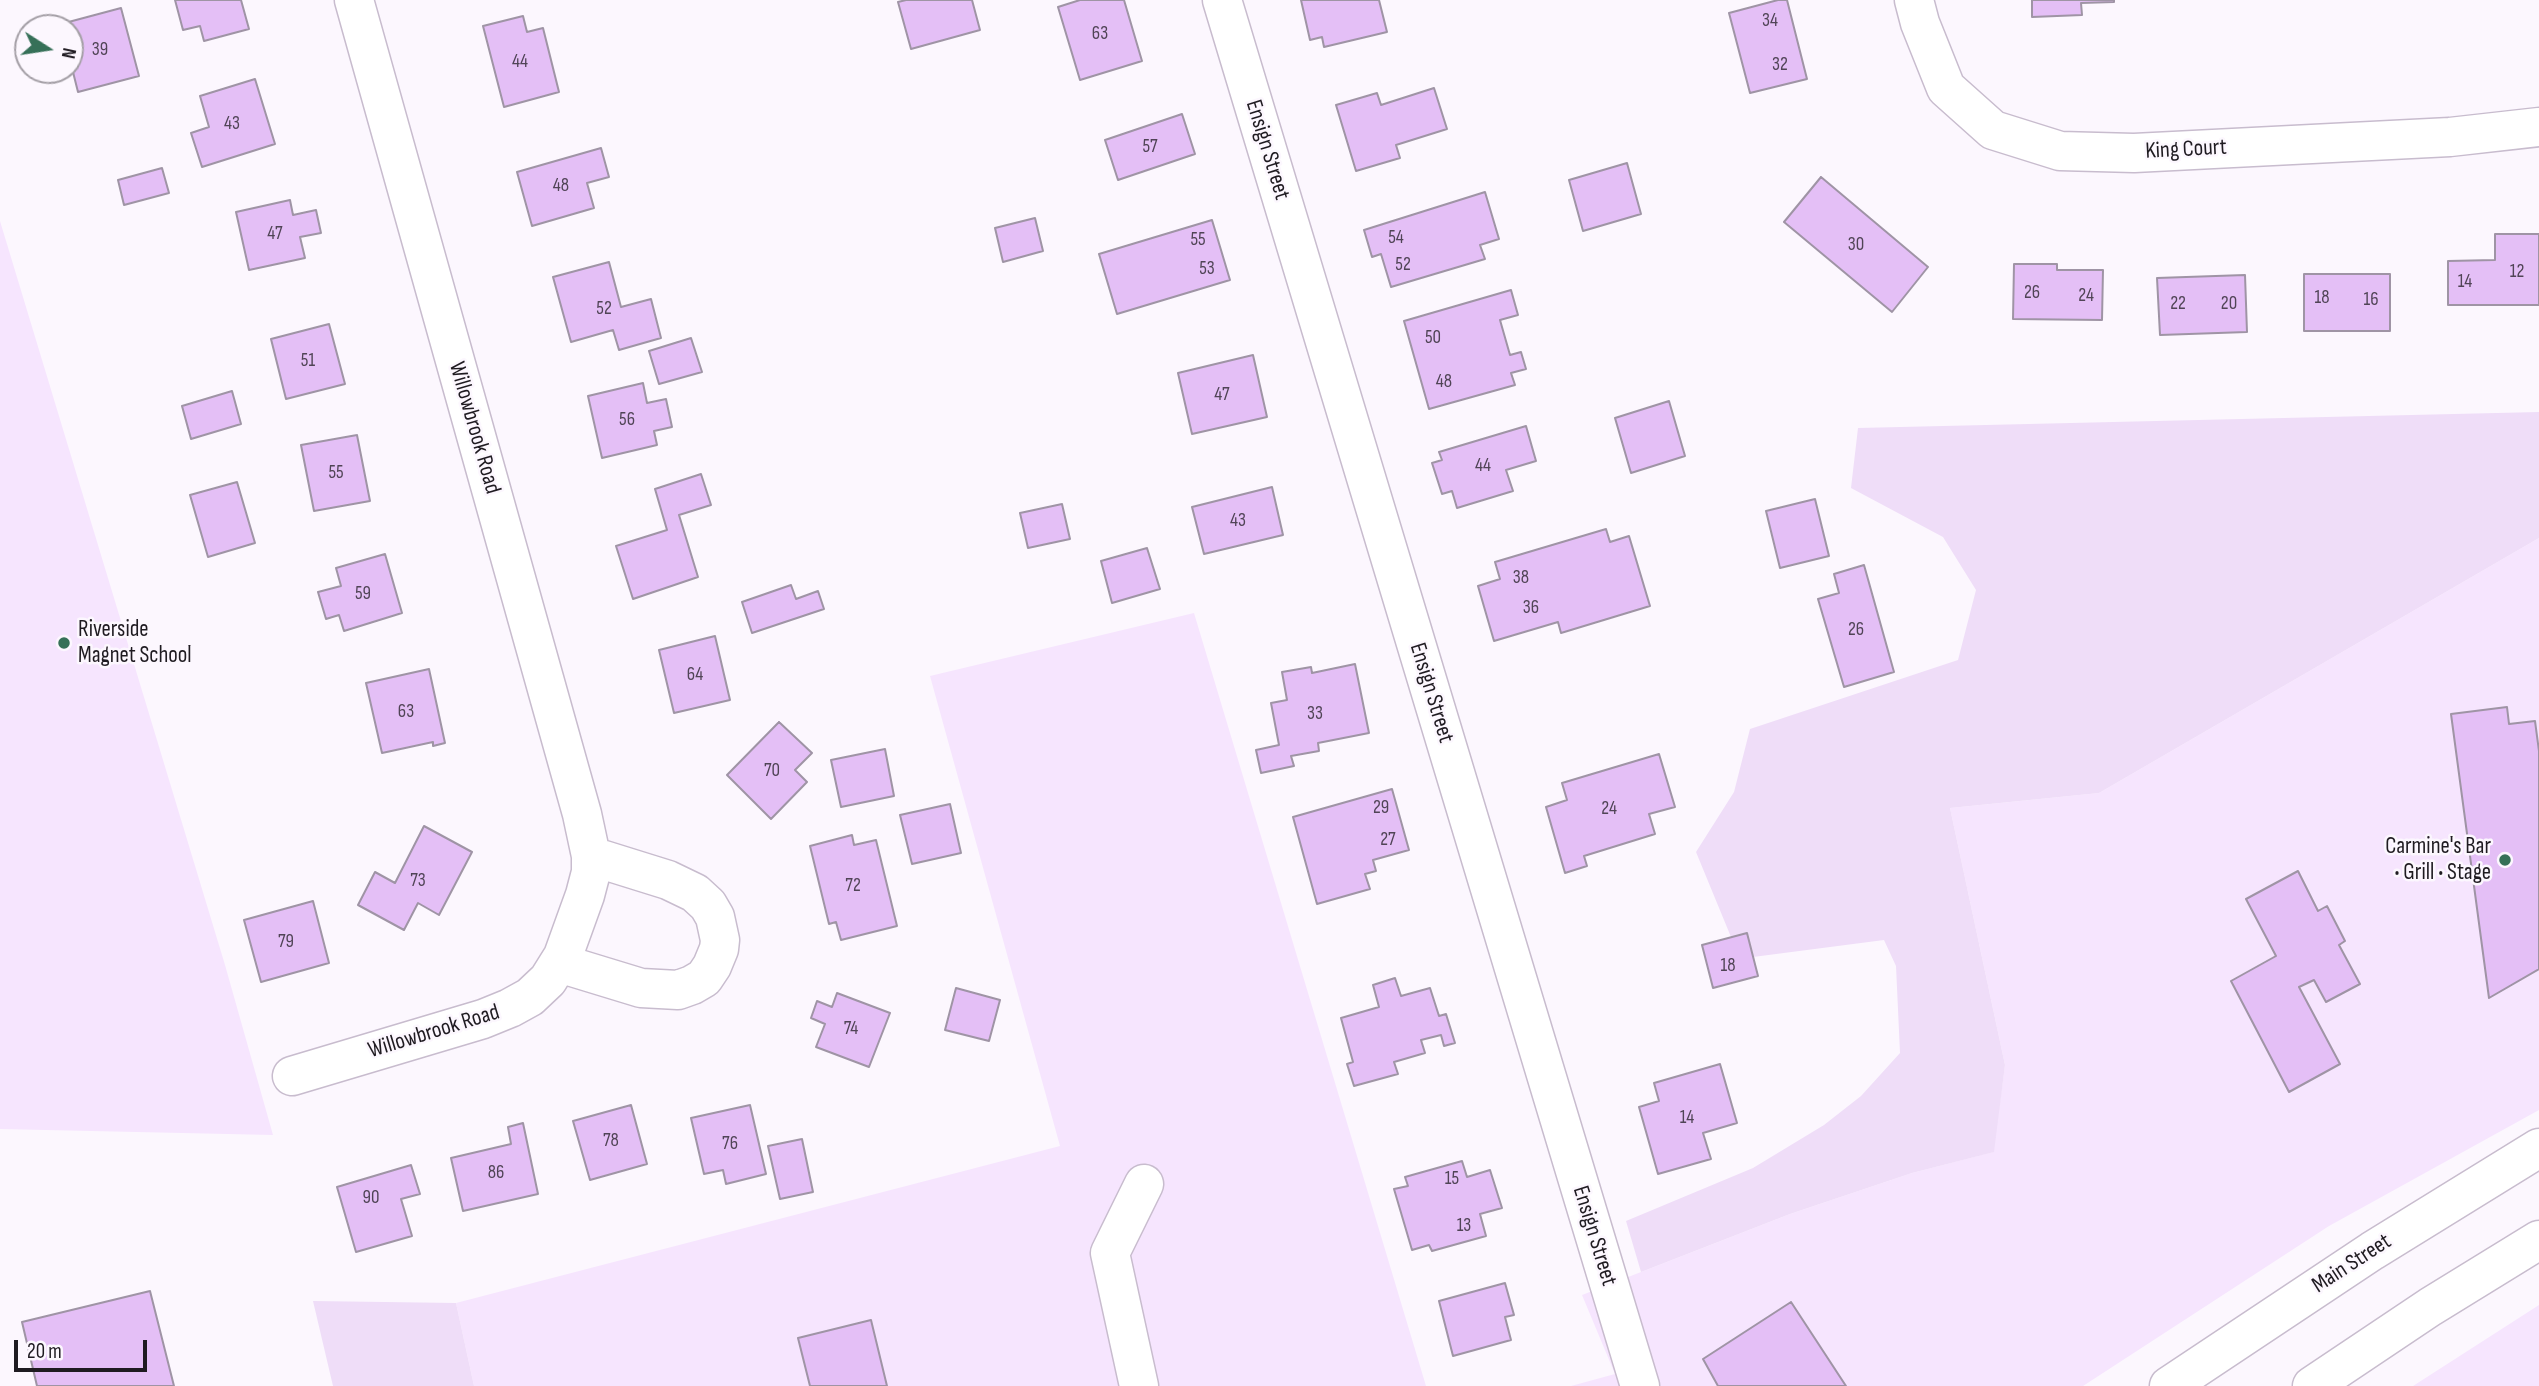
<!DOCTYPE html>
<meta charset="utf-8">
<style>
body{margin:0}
#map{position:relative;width:2539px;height:1386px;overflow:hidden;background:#fcf7fe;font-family:"Sofia Sans Condensed",sans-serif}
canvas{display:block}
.north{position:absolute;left:14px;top:14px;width:70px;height:70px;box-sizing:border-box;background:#fcf7fe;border:2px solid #a49fa6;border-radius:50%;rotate:102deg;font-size:19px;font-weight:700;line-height:28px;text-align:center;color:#1f1b21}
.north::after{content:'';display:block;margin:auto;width:24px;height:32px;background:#367058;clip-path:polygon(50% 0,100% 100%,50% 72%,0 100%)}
.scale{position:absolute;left:14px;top:1340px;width:133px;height:32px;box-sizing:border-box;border:4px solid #1f1b21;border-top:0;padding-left:9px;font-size:21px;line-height:24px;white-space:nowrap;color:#1f1b21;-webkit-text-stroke:5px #fcf7fe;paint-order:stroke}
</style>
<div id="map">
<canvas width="2539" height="1386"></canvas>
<div class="north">N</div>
<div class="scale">20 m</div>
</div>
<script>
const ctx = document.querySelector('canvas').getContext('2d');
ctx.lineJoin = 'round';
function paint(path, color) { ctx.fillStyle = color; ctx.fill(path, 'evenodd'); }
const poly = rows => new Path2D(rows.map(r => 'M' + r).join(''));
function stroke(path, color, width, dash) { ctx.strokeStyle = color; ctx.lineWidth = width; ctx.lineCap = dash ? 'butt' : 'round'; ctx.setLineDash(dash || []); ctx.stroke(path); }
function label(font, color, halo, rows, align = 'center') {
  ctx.font = font + ' "Sofia Sans Condensed",sans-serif'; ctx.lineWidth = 5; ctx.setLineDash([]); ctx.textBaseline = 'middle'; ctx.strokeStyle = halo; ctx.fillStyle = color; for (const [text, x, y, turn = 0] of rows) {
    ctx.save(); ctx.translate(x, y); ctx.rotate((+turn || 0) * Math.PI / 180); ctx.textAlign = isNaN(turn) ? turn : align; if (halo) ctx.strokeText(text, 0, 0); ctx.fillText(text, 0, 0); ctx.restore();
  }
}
const built = poly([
 [0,221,225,965,273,1135,0,1129],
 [2539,538,2539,1110,2329,1226,2083,1386,1571,1386,1615,1374,1582,1295,1790,1214,1912,1173,1993,1152,2005,1065,1950,808,2099,793],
 [1194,613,1426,1386,474,1386,456,1303,1060,1146,930,676],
 [2539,1305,2539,1386,2413,1386]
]);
const green = poly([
 [2539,412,2539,538,2099,793,1950,808,2005,1065,1994,1152,1912,1173,1790,1214,1641,1272,1626,1221,1753,1168,1824,1125,1861,1096,1900,1053,1896,966,1884,940,1753,957,1747,933,1731,937,1696,852,1734,792,1750,729,1958,660,1976,590,1943,537,1851,488,1858,428],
 [313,1301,456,1303,474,1386,333,1386]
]);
const building = poly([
 [175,0,241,0,249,29,204,41,200,26,183,30,175,0],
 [906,0,972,0,980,30,911,49,898,2,906,0],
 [1080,0,1124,0,1142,61,1080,80,1058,7,1080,0],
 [1301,0,1379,0,1387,32,1324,47,1322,37,1310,40,1301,0],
 [1778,0,1787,0,1807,79,1750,93,1729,13,1778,0],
 [2032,0,2114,0,2114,2,2081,3,2082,15,2032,17,2032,0],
 [121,8,139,76,78,92,70,60,70,28,62,28,61,24,121,8],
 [523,16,527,32,543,28,559,92,504,107,483,26,523,16],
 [255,79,275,144,202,167,191,133,209,127,200,96,255,79],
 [1434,88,1447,129,1396,145,1400,158,1356,171,1336,105,1377,93,1381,105,1434,88],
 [1182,114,1195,154,1118,180,1105,140,1182,114],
 [601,148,609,177,587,183,594,208,532,226,517,172,601,148],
 [1627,163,1641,214,1583,231,1569,180,1627,163],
 [162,168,169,193,124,205,118,180,162,168],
 [1821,177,1928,267,1892,312,1784,222,1821,177],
 [1485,192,1499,239,1480,245,1485,259,1391,287,1381,254,1372,257,1364,230,1485,192],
 [290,200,293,215,316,210,321,233,300,237,305,258,249,270,236,212,290,200],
 [1035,218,1043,251,1003,262,995,228,1035,218],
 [1212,220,1230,280,1117,314,1099,254,1212,220],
 [2495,234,2539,234,2539,305,2448,305,2448,261,2495,260,2495,234],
 [609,262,621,307,651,299,661,338,619,350,613,330,571,342,553,277,609,262],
 [2014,264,2057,264,2057,270,2103,270,2102,320,2013,319,2014,264],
 [2304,274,2390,274,2390,331,2304,331,2304,274],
 [2245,275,2247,332,2160,335,2157,278,2245,275],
 [1511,290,1518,315,1500,320,1510,355,1521,352,1526,369,1511,373,1515,385,1429,409,1404,321,1511,290],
 [329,324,345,384,286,399,271,339,329,324],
 [691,338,702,372,659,384,649,351,691,338],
 [1253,355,1267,417,1192,434,1178,373,1253,355],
 [643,383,647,403,666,399,672,427,654,431,657,445,602,458,588,396,643,383],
 [232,391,241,424,191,439,182,406,232,391],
 [1669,401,1685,456,1631,473,1615,418,1669,401],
 [1526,426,1536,461,1506,470,1513,491,1457,508,1452,491,1442,494,1432,463,1442,460,1439,452,1526,426],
 [357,435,370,501,314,511,301,445,357,435],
 [701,474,711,505,679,515,698,577,633,599,616,546,667,530,655,489,701,474],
 [237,482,255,543,208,557,190,495,237,482],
 [1272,487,1283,535,1204,554,1192,507,1272,487],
 [1815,499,1829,556,1780,568,1766,511,1815,499],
 [1062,504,1070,539,1028,548,1020,513,1062,504],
 [1606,529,1610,542,1629,536,1650,606,1561,633,1558,622,1494,641,1478,586,1500,579,1495,562,1606,529],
 [1147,548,1160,589,1112,603,1101,561,1147,548],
 [385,554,402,613,344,631,339,615,326,619,318,592,341,586,336,568,385,554],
 [1864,565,1894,672,1844,687,1818,599,1839,593,1834,574,1864,565],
 [791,585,796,599,818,591,824,609,752,633,742,602,791,585],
 [715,636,730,700,674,713,659,650,715,636],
 [1355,664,1369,733,1318,743,1319,751,1291,756,1294,766,1261,773,1256,750,1279,745,1271,703,1287,700,1282,672,1311,667,1312,673,1355,664],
 [429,669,445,743,433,746,433,742,382,753,366,683,429,669],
 [2507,707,2509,724,2535,721,2539,751,2539,969,2489,998,2451,714,2507,707],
 [779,722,812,753,795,770,807,782,771,819,727,775,779,722],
 [885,749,894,796,841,807,831,760,885,749],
 [1659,754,1675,807,1649,814,1655,834,1584,856,1587,866,1565,873,1546,807,1567,800,1562,783,1659,754],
 [1392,789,1409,850,1373,860,1376,871,1365,874,1370,889,1317,904,1293,817,1392,789],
 [950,804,961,853,912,864,900,815,950,804],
 [424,826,472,852,439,915,418,903,404,930,358,905,375,872,395,883,424,826],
 [852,835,854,845,876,840,897,926,841,940,836,922,829,924,810,846,852,835],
 [2298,871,2318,911,2327,906,2345,941,2339,945,2360,984,2326,1002,2314,980,2299,987,2340,1064,2289,1092,2231,981,2276,956,2246,899,2298,871],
 [313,901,329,963,261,982,244,920,313,901],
 [1747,933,1758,976,1713,988,1702,945,1747,933],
 [1395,978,1401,996,1430,988,1439,1016,1446,1014,1455,1043,1444,1046,1441,1035,1421,1040,1425,1053,1394,1062,1398,1074,1354,1086,1347,1064,1353,1062,1341,1018,1379,1007,1373,985,1395,978],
 [956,988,1000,1000,989,1041,945,1030,956,988],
 [837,993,890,1013,869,1067,816,1047,825,1024,811,1018,817,1001,832,1007,837,993],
 [1720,1064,1737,1123,1703,1133,1711,1159,1658,1174,1639,1107,1659,1101,1654,1083,1720,1064],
 [631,1105,647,1164,590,1180,573,1121,631,1105],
 [750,1105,766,1174,726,1184,723,1170,704,1174,691,1118,750,1105],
 [523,1123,538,1194,463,1211,451,1158,511,1144,508,1127,523,1123],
 [802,1139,813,1192,780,1199,768,1146,802,1139],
 [1462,1161,1467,1177,1490,1170,1502,1208,1480,1214,1486,1236,1432,1251,1429,1245,1412,1250,1394,1189,1408,1186,1405,1177,1462,1161],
 [411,1165,420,1194,401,1199,412,1236,356,1252,337,1187,411,1165],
 [1505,1283,1514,1315,1505,1317,1511,1340,1453,1356,1439,1301,1505,1283],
 [150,1291,174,1386,37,1386,22,1322,150,1291],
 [1791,1302,1846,1386,1718,1386,1703,1359,1791,1302],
 [871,1320,887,1386,810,1386,798,1338,871,1320]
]);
const minor = poly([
 [1222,0,1640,1386],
 [1914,0,1920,23,1946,88,1993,130,2060,151,2134,153,2450,137,2539,127],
 [559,963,641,988,678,990,692,985,704,978,712,966,719,949,720,940,715,917,708,905,695,893,668,880,591,856],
 [292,1076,483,1019,510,1008,530,997,548,980,563,956,585,895,591,872,591,856,582,814,354,0],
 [1139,1386,1110,1253,1144,1184]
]);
const major = poly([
 [2169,1386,2372,1251,2539,1148],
 [2312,1386,2430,1307,2539,1240]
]);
const markers = [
 [64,643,7,"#367058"],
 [2505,860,7,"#367058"]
];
const numberNames = [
 ["34",1770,21],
 ["63",1100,34],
 ["39",100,50],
 ["44",520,62],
 ["32",1780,65],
 ["43",232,124],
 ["57",1150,147],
 ["48",561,186],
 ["47",275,234],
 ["54",1396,238],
 ["55",1198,240],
 ["30",1856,245],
 ["52",1403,265],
 ["53",1207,269],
 ["12",2517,272],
 ["14",2465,282],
 ["26",2032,293],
 ["24",2086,296],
 ["18",2322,298],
 ["16",2371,300],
 ["22",2178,304],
 ["20",2229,304],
 ["52",604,309],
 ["50",1433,338],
 ["51",308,361],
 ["48",1444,382],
 ["47",1222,395],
 ["56",627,420],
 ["44",1483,466],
 ["55",336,473],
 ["43",1238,521],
 ["38",1521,578],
 ["59",363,594],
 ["36",1531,608],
 ["26",1856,630],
 ["64",695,675],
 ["63",406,712],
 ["33",1315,714],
 ["70",772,771],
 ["29",1381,808],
 ["24",1609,809],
 ["27",1388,840],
 ["73",418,881],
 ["72",853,886],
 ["79",286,942],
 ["18",1728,966],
 ["74",851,1029],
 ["14",1687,1118],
 ["78",611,1141],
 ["76",730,1144],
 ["86",496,1173],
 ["15",1452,1179],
 ["90",371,1198],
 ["13",1464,1226]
];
const streetNames = [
 ["Ensign Street",1267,150,73],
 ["King Court",2186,150,-3],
 ["Willowbrook Road",474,428,74],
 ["Ensign Street",1431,693,73],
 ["Willowbrook Road",434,1032,-17],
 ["Ensign Street",1594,1236,73],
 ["Main Street",2352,1264,-33]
];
const poiNames = [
 ["Riverside",78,630],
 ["Magnet School",78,656],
 ["Carmine's Bar",2491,847,"right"],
 ["• Grill • Stage",2491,873,"right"]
];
paint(built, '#f6e5fe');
paint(green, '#efddf8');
paint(building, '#e4bff6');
stroke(building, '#9f94a5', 2);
stroke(minor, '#c8bcce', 41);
stroke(major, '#c8bcce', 41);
stroke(minor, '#fff', 38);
stroke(major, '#fff', 38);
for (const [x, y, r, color] of markers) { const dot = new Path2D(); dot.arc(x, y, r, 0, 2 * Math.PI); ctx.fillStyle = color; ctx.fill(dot); stroke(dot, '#fcf7fe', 2.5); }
label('19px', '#504456', null, numberNames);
label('23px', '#1f1b21', '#fcf7fe', streetNames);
label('23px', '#1f1b21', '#fcf7fe', poiNames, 'left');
</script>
